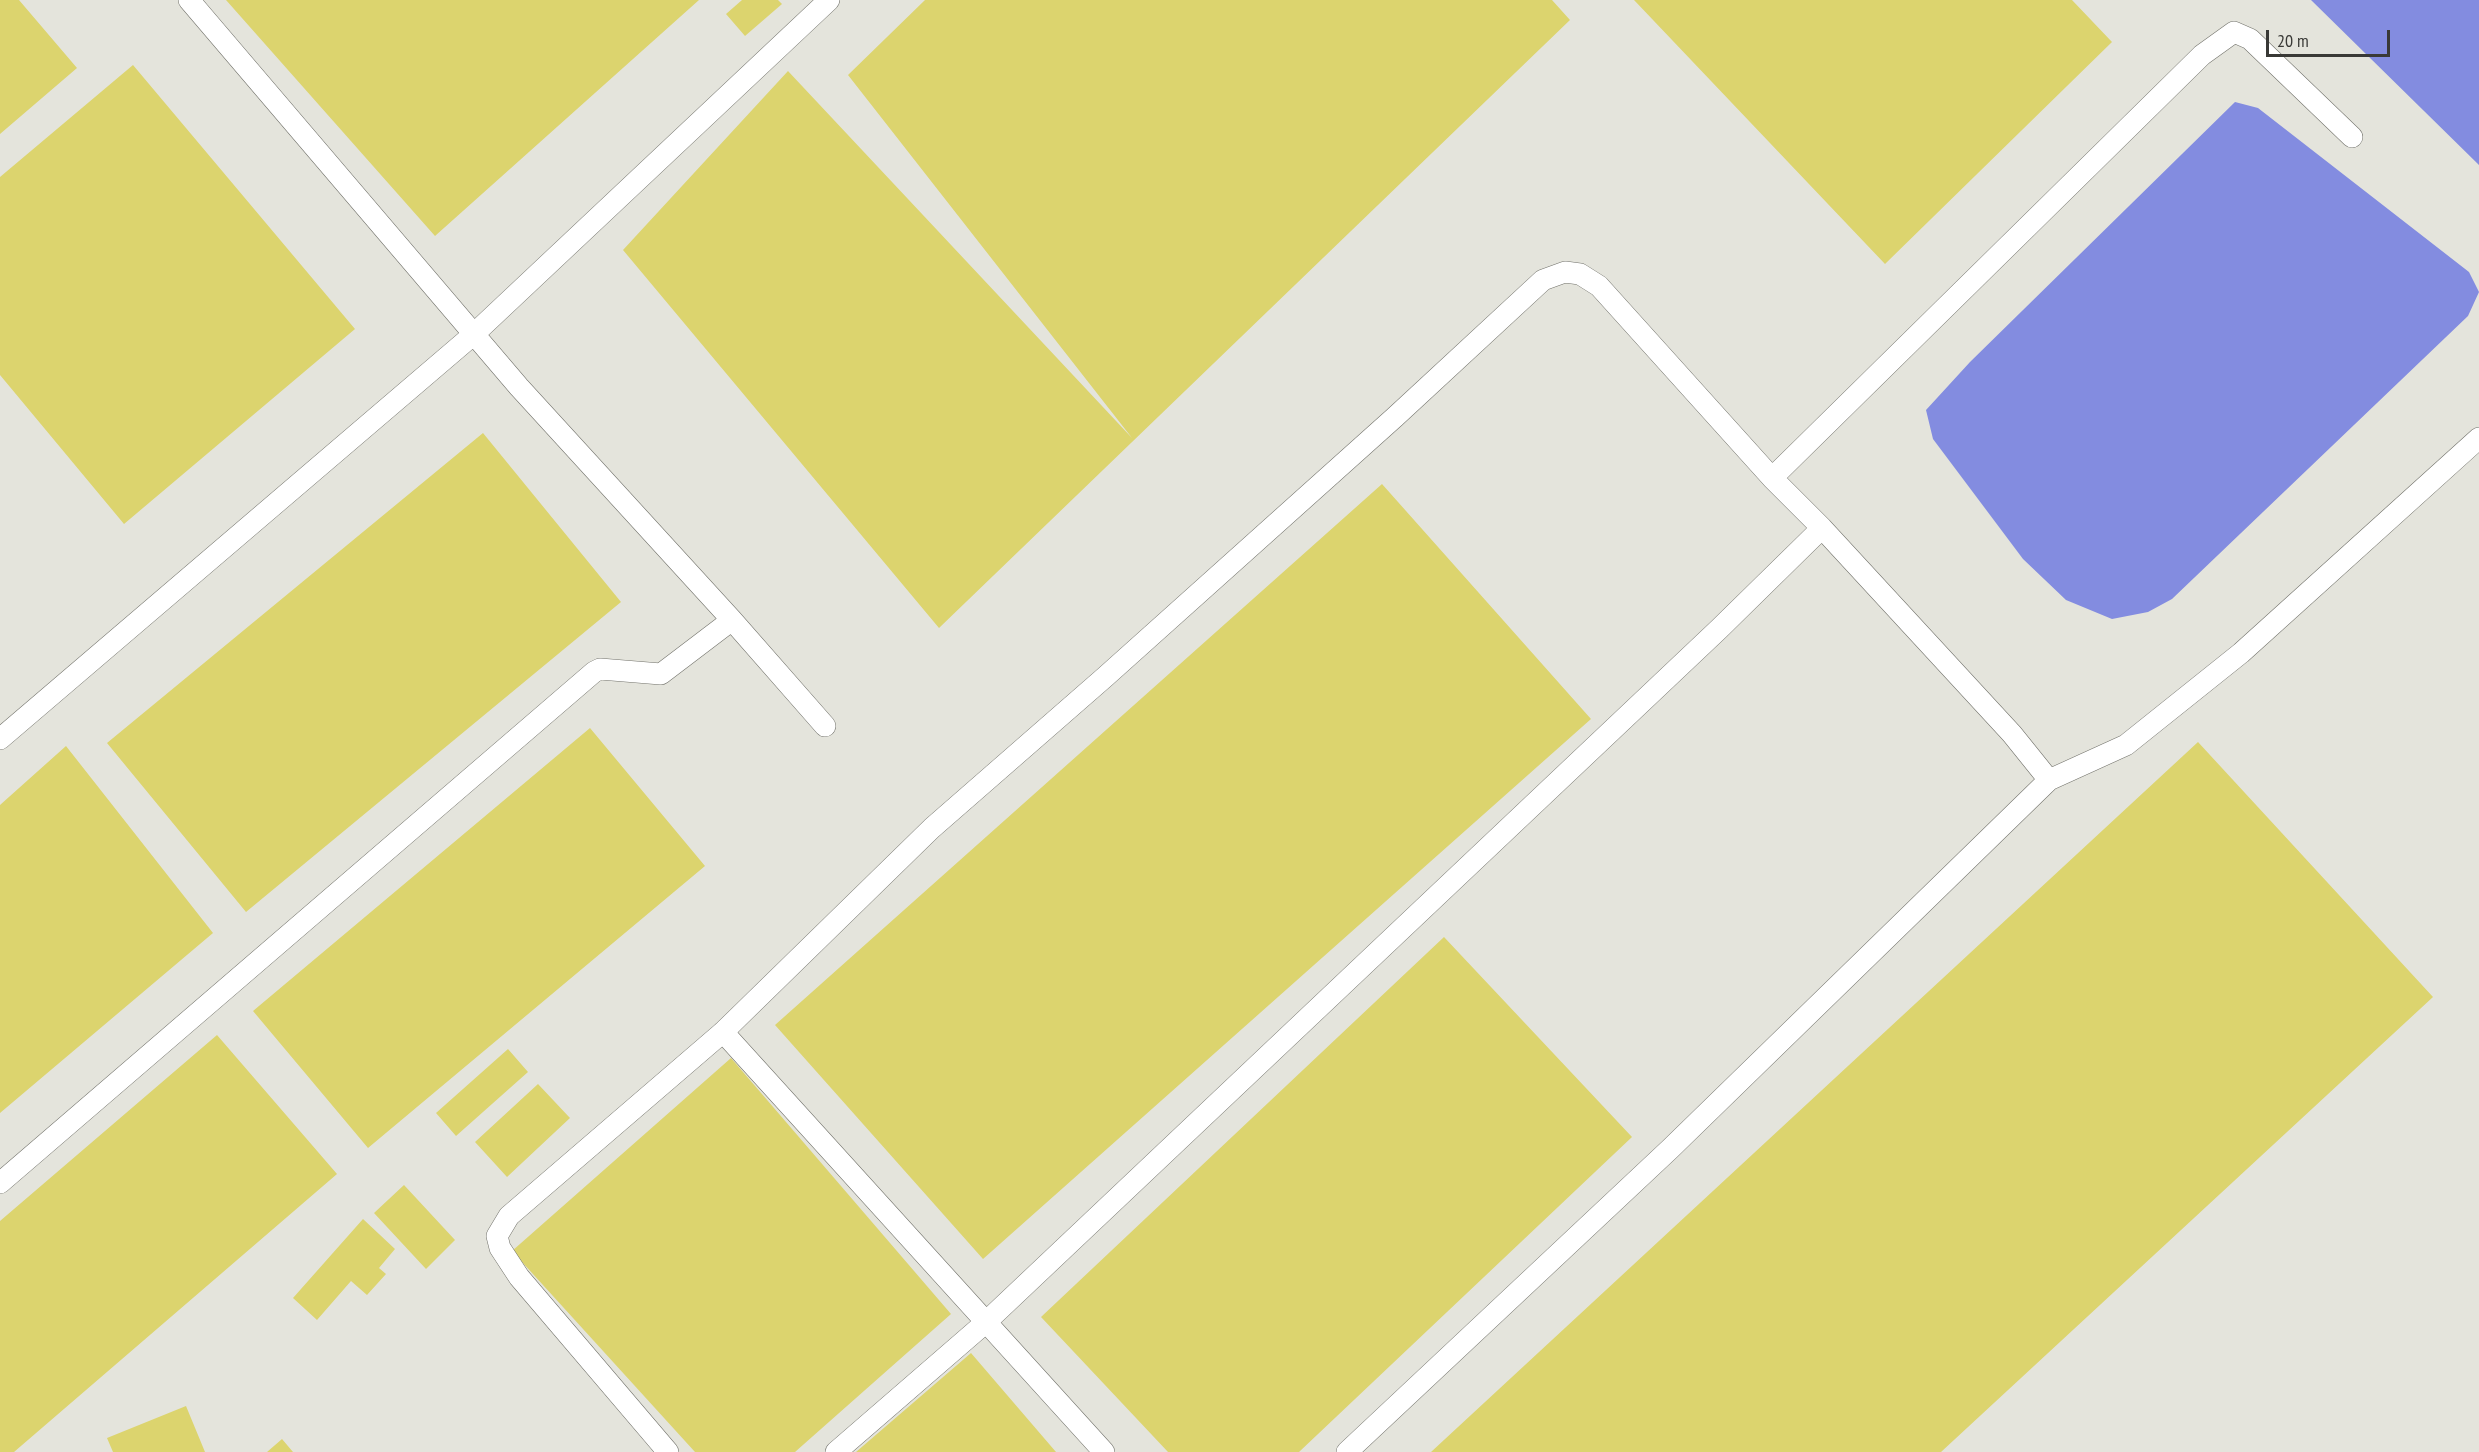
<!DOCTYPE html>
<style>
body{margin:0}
#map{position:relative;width:2479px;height:1452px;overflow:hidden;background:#e4e4dc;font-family:"PT Sans Narrow",sans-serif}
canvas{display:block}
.scale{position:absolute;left:2266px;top:30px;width:124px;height:27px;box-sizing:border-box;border:3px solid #393936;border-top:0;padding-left:8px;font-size:18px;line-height:21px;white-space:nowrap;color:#393936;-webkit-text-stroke:4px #e4e4dc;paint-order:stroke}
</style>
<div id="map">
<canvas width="2479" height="1452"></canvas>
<div class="scale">20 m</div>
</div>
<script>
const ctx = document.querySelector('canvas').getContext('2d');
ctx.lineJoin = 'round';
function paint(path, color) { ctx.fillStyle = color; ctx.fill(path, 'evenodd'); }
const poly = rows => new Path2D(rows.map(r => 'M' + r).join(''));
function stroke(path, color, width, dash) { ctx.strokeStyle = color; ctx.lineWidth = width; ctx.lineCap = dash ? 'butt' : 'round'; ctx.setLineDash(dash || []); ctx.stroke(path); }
const water = poly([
 [2311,0,2479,0,2479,165],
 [2235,102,2258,108,2469,272,2479,292,2468,316,2172,599,2148,612,2112,619,2066,600,2023,559,1933,439,1926,410,1970,362]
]);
const building = poly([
 [0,0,19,0,77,68,0,134],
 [226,0,699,0,435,236],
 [742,0,778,0,782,4,745,36,726,14],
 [925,0,1552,0,1570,20,939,628,623,250,788,71,1132,438,848,75],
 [1634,0,2072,0,2112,42,1885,264],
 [133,65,355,329,124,524,0,375,0,177],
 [483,433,621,602,246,912,107,743],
 [1382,484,1591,719,983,1259,775,1025],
 [590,728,705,866,368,1148,253,1011],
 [2198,742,2433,997,1941,1452,1431,1452],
 [66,746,213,933,0,1113,0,805],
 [1444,937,1632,1137,1299,1452,1168,1452,1041,1317],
 [217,1035,337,1174,14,1452,0,1452,0,1221],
 [508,1049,528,1072,456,1136,436,1113],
 [731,1058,951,1314,795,1452,695,1452,512,1251],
 [538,1084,570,1118,507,1177,475,1142],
 [404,1185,455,1240,426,1269,374,1213],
 [363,1219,395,1249,379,1268,386,1274,367,1295,351,1281,317,1320,293,1298],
 [971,1353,1056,1452,856,1452],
 [186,1406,205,1452,113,1452,107,1438],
 [282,1439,293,1452,267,1452]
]);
const lane = poly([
 [189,0,519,387,732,620,825,726],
 [1822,528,2012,734,2049,780,2126,745,2241,653,2479,438],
 [0,739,474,334,829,0],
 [723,1032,1104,1452],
 [0,1183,594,672,600,669,661,674,732,620],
 [668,1452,519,1277,500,1248,497,1236,509,1216,723,1032,932,828,1105,677,1395,417,1543,280,1565,272,1580,274,1599,286,1772,478,2202,55,2234,32,2250,39,2352,137],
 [836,1452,985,1323,1719,629,1822,528,1772,478],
 [1347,1452,1670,1149,2049,780]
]);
paint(water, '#838ce0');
paint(building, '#dcd46e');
stroke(lane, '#72726b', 22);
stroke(lane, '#fff', 21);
</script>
